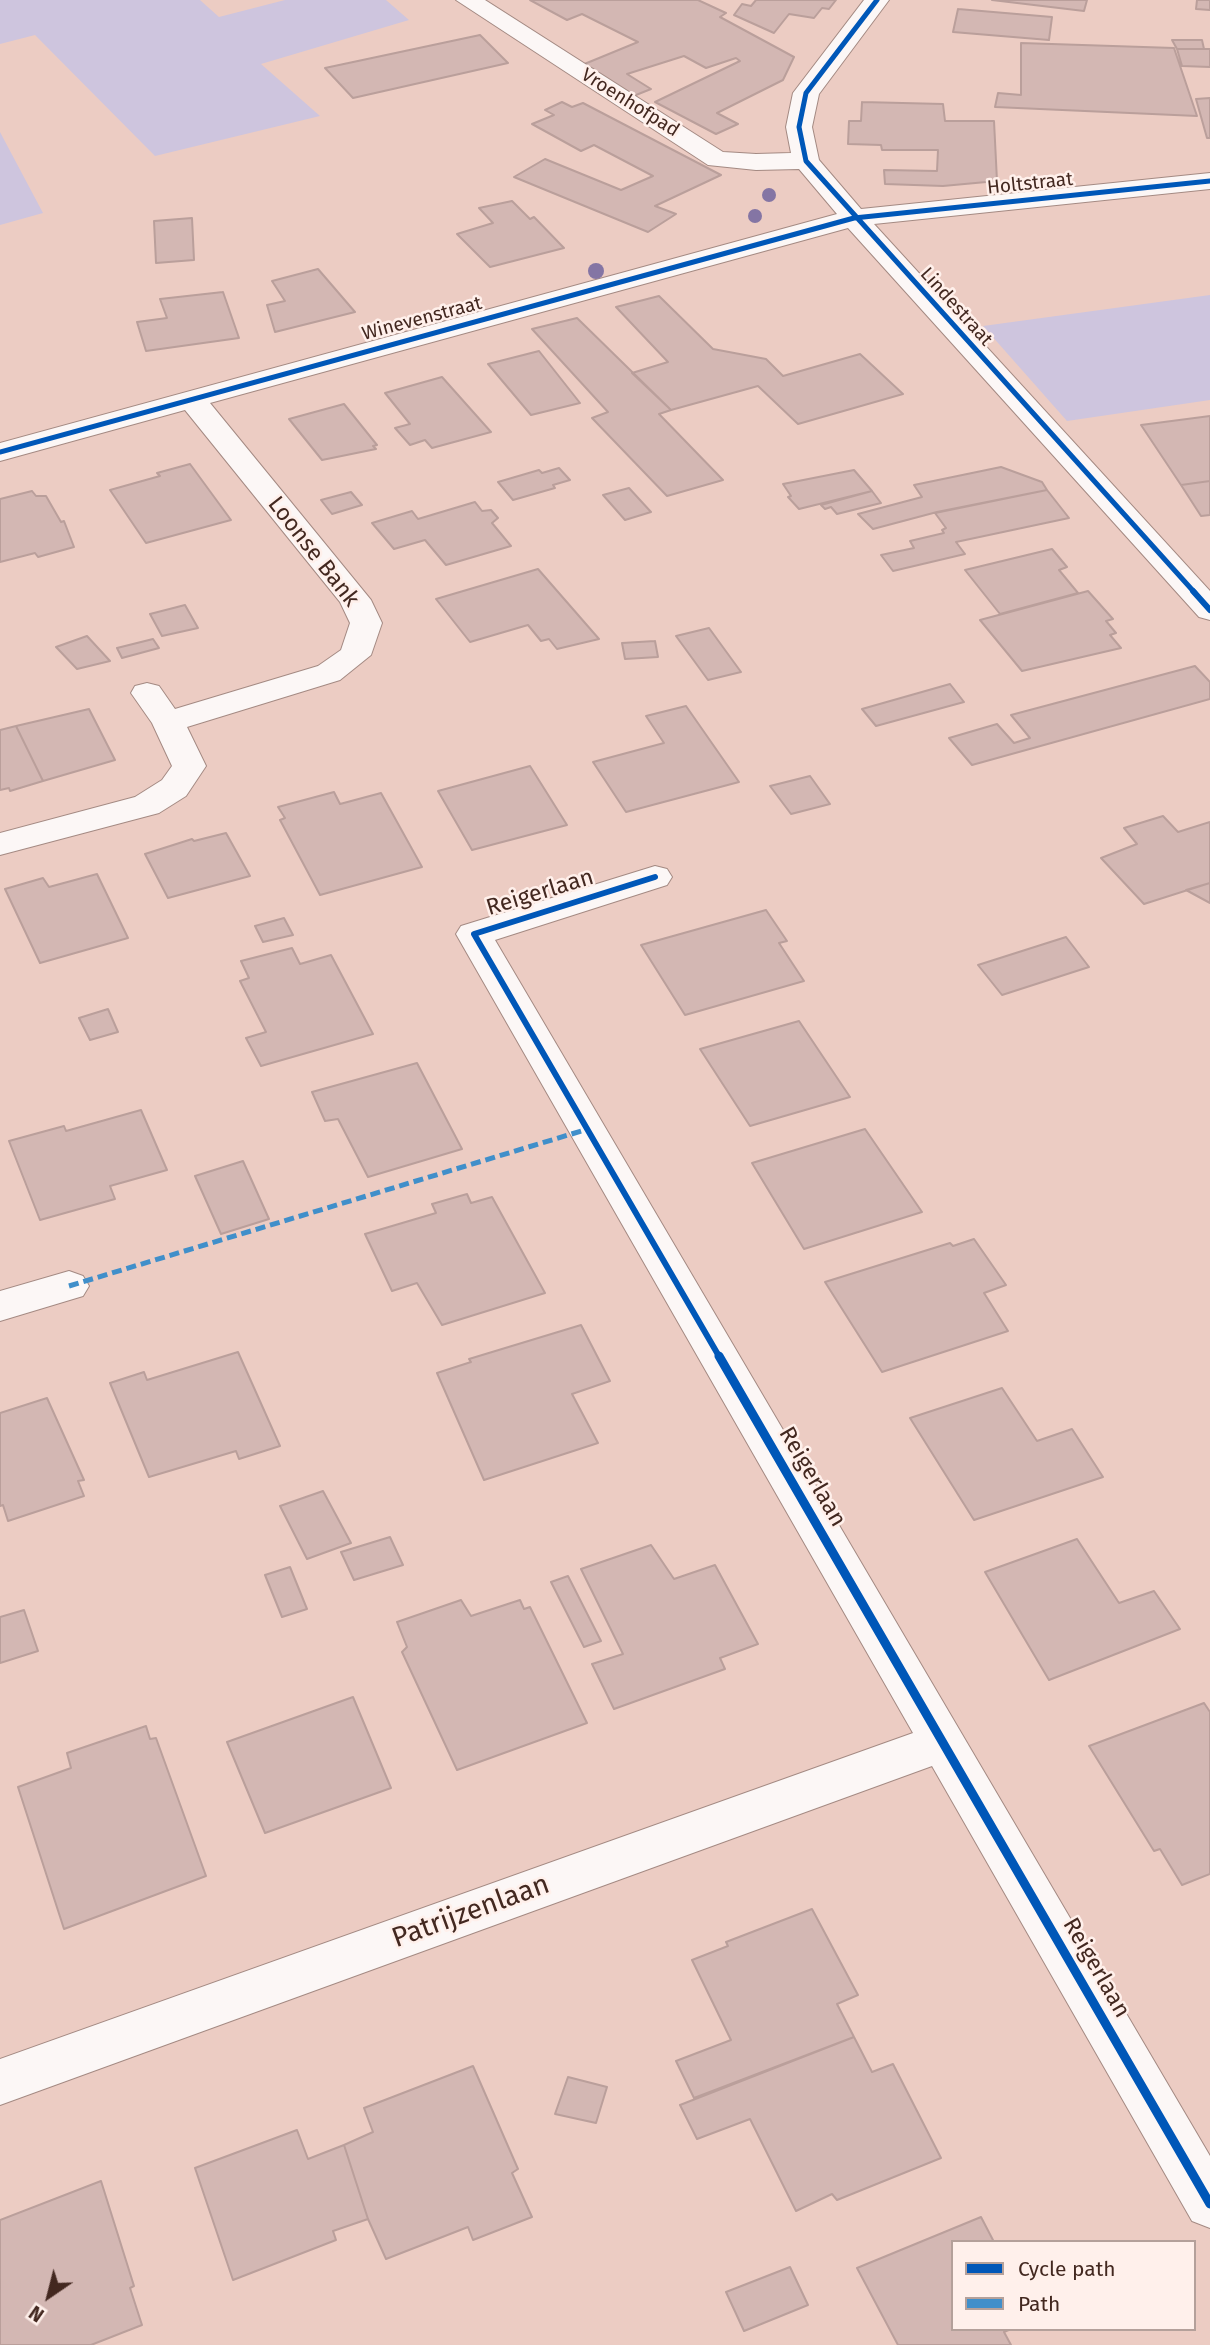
<!DOCTYPE html>
<style>
body{margin:0}
#map{position:relative;width:1210px;height:2345px;overflow:hidden;background:#ecccc3;font-family:"Fira Sans",sans-serif}
canvas{display:block}
.legend{position:absolute;left:951px;top:2240px;width:245px;height:91px;box-sizing:border-box;background:#fff0eb;border:2px solid #b4a09a;margin:0;padding:9px 12px;list-style:none;font-size:21px;color:#432820}
.legend li{display:flex;align-items:center;gap:14px;height:35px}
.legend b{width:35px;border:2px solid #b4a09a}
.north{position:absolute;left:14px;top:2261px;width:70px;height:70px;-webkit-text-stroke:5px #fff0eb;paint-order:stroke;rotate:215deg;font-size:19px;font-weight:700;line-height:28px;text-align:center;color:#432820}
.north::after{content:'';display:block;margin:auto;width:24px;height:32px;background:#432820;clip-path:polygon(50% 0,100% 100%,50% 72%,0 100%)}
</style>
<div id="map">
<canvas width="1210" height="2345"></canvas>
<ul class="legend">
<li><b style="height:9px;background:#0057b8"></b>Cycle path</li>
<li><b style="height:9px;background:#408fca"></b>Path</li>
</ul>
<div class="north">N</div>
</div>
<script>
const ctx = document.querySelector('canvas').getContext('2d');
ctx.lineJoin = 'round';
function paint(path, color) { ctx.fillStyle = color; ctx.fill(path, 'evenodd'); }
const poly = rows => new Path2D(rows.map(r => 'M' + r).join(''));
function stroke(path, color, width, dash) { ctx.strokeStyle = color; ctx.lineWidth = width; ctx.lineCap = dash ? 'butt' : 'round'; ctx.setLineDash(dash || []); ctx.stroke(path); }
function label(font, color, halo, rows, align = 'center') {
  ctx.font = font + ' "Fira Sans",sans-serif'; ctx.lineWidth = 5; ctx.setLineDash([]); ctx.textBaseline = 'middle'; ctx.strokeStyle = halo; ctx.fillStyle = color; for (const [text, x, y, turn = 0] of rows) {
    ctx.save(); ctx.translate(x, y); ctx.rotate((+turn || 0) * Math.PI / 180); ctx.textAlign = isNaN(turn) ? turn : align; if (halo) ctx.strokeText(text, 0, 0); ctx.fillText(text, 0, 0); ctx.restore();
  }
}
const green = poly([
 [0,0,200,0,219,17,285,0,386,0,409,20,261,64,320,116,155,156,35,35,0,44],
 [0,132,43,213,0,225],
 [1210,295,1210,400,1067,421,983,326]
]);
const building = poly([
 [530,0,698,0,726,13,720,17,794,57,783,80,717,113,738,124,716,134,655,102,740,61,736,58,706,68,684,56,627,74,651,89,626,99,582,65,638,42,582,14,567,20,530,0],
 [756,0,836,0,829,9,822,8,814,18,789,14,774,33,734,15,742,4,751,6,756,0],
 [992,0,1087,0,1084,11,992,0],
 [1197,0,1210,0,1210,10,1196,9,1197,0],
 [958,9,1052,17,1049,40,953,32,958,9],
 [480,35,508,63,353,98,325,68,480,35],
 [1172,40,1202,40,1204,49,1177,49,1172,40],
 [1021,43,1174,48,1197,116,995,107,998,93,1021,95,1021,43],
 [1177,49,1210,49,1210,67,1182,66,1177,49],
 [1210,98,1210,138,1207,138,1196,99,1210,98],
 [562,102,572,107,583,103,721,175,655,206,676,214,648,232,514,177,545,159,621,190,653,176,594,145,581,151,532,124,554,115,545,110,562,102],
 [862,102,943,104,945,121,994,121,997,181,943,186,885,184,884,170,937,171,938,150,882,150,881,145,848,144,849,121,861,121,862,102],
 [512,201,530,219,534,217,564,248,490,267,457,234,493,223,479,208,512,201],
 [192,218,194,260,156,263,154,221,192,218],
 [318,269,355,312,275,332,267,305,285,301,272,281,318,269],
 [223,292,239,338,146,351,137,322,167,318,160,299,223,292],
 [659,296,713,349,766,359,783,376,860,354,903,394,798,424,758,386,671,410,632,373,668,362,616,307,659,296],
 [577,318,671,410,659,414,723,480,667,496,592,418,608,412,532,329,577,318],
 [539,351,580,403,531,415,488,364,539,351],
 [442,377,491,432,432,448,425,440,410,445,395,428,410,424,385,393,442,377],
 [344,404,377,445,373,446,376,449,322,460,289,419,344,404],
 [1210,416,1210,481,1181,485,1141,425,1210,416],
 [190,464,231,520,146,543,110,490,160,476,157,473,190,464],
 [1001,467,1042,482,1047,490,937,512,873,529,858,514,922,497,914,485,1001,467],
 [559,468,570,480,553,485,555,488,513,500,498,482,539,470,542,473,559,468],
 [854,470,872,491,799,509,788,497,791,496,783,484,854,470],
 [1210,481,1210,515,1201,516,1181,485,1210,481],
 [629,488,651,512,625,520,603,495,629,488],
 [1047,490,1069,518,956,542,965,554,893,571,881,555,914,548,910,541,944,533,942,530,946,528,935,513,1047,490],
 [32,491,36,496,46,496,61,522,64,521,74,547,38,557,35,553,0,562,0,499,32,491],
 [872,491,881,503,837,514,831,507,825,509,821,505,872,491],
 [351,492,362,505,332,514,321,500,351,492],
 [475,502,482,511,491,510,498,518,492,523,511,546,446,565,425,540,394,549,372,523,412,511,418,519,475,502],
 [1052,549,1067,567,1059,570,1078,593,1000,614,965,570,1052,549],
 [538,569,599,639,557,649,549,639,541,641,528,625,470,642,436,599,538,569],
 [1088,591,1113,619,1106,621,1116,633,1110,635,1121,648,1022,671,980,620,1088,591],
 [185,605,198,628,162,636,150,614,185,605],
 [709,628,741,672,708,680,676,636,709,628],
 [87,636,110,661,77,669,56,647,87,636],
 [153,639,159,648,122,658,117,648,153,639],
 [655,641,658,657,625,659,622,643,655,641],
 [1195,666,1210,682,1210,699,972,765,949,738,997,724,1014,743,1030,738,1011,715,1195,666],
 [950,684,964,702,876,726,862,709,950,684],
 [686,706,739,782,626,812,593,762,664,743,646,716,686,706],
 [89,709,115,760,43,781,16,726,89,709],
 [16,726,43,781,10,791,9,788,0,790,0,730,16,726],
 [530,766,567,825,472,850,438,791,530,766],
 [810,776,830,804,791,814,770,786,810,776],
 [334,792,340,804,381,793,422,867,320,895,280,820,285,818,278,807,334,792],
 [1163,816,1178,832,1210,822,1210,883,1144,904,1101,858,1137,844,1124,828,1163,816],
 [226,833,250,876,168,898,145,854,192,839,194,841,226,833],
 [97,874,128,938,40,963,5,889,43,878,49,887,97,874],
 [1210,883,1210,903,1186,890,1210,883],
 [766,910,787,941,779,943,804,981,685,1015,641,945,766,910],
 [284,918,293,935,263,942,255,926,284,918],
 [1066,937,1089,967,1002,995,978,965,1066,937],
 [292,948,300,964,331,955,373,1034,261,1066,246,1038,266,1032,240,981,249,978,241,961,292,948],
 [108,1009,118,1032,90,1040,79,1018,108,1009],
 [799,1021,850,1097,750,1126,700,1049,799,1021],
 [417,1063,462,1149,368,1177,338,1119,325,1121,312,1092,417,1063],
 [141,1110,167,1170,110,1186,115,1199,40,1220,9,1141,64,1126,66,1131,141,1110],
 [865,1129,922,1212,804,1249,752,1163,865,1129],
 [243,1161,269,1219,221,1234,195,1176,243,1161],
 [467,1194,471,1203,492,1197,545,1293,442,1325,417,1283,392,1291,365,1234,436,1213,432,1204,467,1194],
 [974,1239,1006,1285,984,1293,1008,1331,882,1372,825,1282,950,1243,953,1246,974,1239],
 [581,1325,610,1381,572,1394,598,1443,484,1480,437,1373,471,1362,469,1359,581,1325],
 [238,1352,280,1446,239,1459,236,1451,149,1477,110,1383,144,1372,147,1380,238,1352],
 [1002,1388,1037,1441,1072,1429,1103,1477,974,1520,910,1418,1002,1388],
 [47,1398,84,1480,78,1481,84,1496,8,1521,3,1505,0,1506,0,1413,47,1398],
 [323,1491,351,1543,307,1559,280,1506,323,1491],
 [390,1537,403,1565,354,1580,341,1552,390,1537],
 [1077,1539,1119,1603,1154,1591,1180,1629,1049,1680,985,1572,1077,1539],
 [651,1545,674,1579,715,1565,758,1644,720,1658,725,1669,614,1709,592,1664,623,1654,581,1569,651,1545],
 [290,1567,307,1609,282,1617,265,1575,290,1567],
 [568,1576,601,1641,584,1647,551,1582,568,1576],
 [461,1600,471,1616,520,1600,524,1609,530,1607,587,1723,457,1770,402,1652,407,1647,397,1622,461,1600],
 [24,1610,38,1651,0,1663,0,1617,24,1610],
 [353,1697,391,1788,265,1833,227,1742,353,1697],
 [1204,1703,1210,1712,1210,1874,1182,1885,1160,1849,1154,1851,1089,1746,1204,1703],
 [146,1726,150,1739,156,1738,206,1876,64,1929,18,1787,71,1768,67,1753,146,1726],
 [812,1909,858,1995,837,2004,854,2037,694,2098,676,2061,731,2040,692,1960,728,1946,726,1942,812,1909],
 [854,2037,872,2072,893,2064,941,2158,837,2200,832,2194,796,2211,750,2119,697,2139,680,2105,854,2037],
 [473,2066,518,2169,512,2173,532,2217,473,2240,468,2227,386,2259,368,2219,344,2145,373,2132,364,2108,473,2066],
 [568,2077,607,2087,596,2123,555,2114,568,2077],
 [297,2130,308,2159,344,2145,368,2219,333,2231,336,2240,233,2280,195,2168,297,2130],
 [101,2181,134,2286,130,2288,142,2325,91,2345,0,2345,0,2220,101,2181],
 [981,2217,994,2242,953,2242,953,2329,1011,2329,1004,2332,1011,2345,898,2345,857,2268,981,2217],
 [790,2267,808,2305,744,2331,726,2292,790,2267]
]);
const minor = poly([
 [456,0,485,0,723,152,756,154,791,153,786,127,793,93,864,0,889,0,819,94,812,127,819,160,861,209,1210,173,1210,189,874,224,1210,591,1210,620,1199,617,848,228,210,403,371,600,382,623,371,655,340,680,187,727,206,766,186,796,159,813,0,855,0,833,135,797,162,780,172,766,152,723,131,693,135,686,147,683,159,686,175,709,318,666,341,650,350,623,340,602,185,410,0,461,0,443,837,214,799,169,756,170,708,165,456,0],
 [655,866,667,869,672,877,667,885,495,940,1210,2156,1210,2228,1192,2221,932,1766,0,2105,0,2059,913,1733,456,934,461,926,655,866],
 [69,1271,83,1276,89,1286,83,1296,0,1321,0,1291,69,1271]
]);
const quiet = poly([
 [69,1286,588,1129]
]);
const cyclewayFar2 = poly([
 [877,0,806,93,799,127,806,161,1195,593],
 [0,452,854,218,1210,181]
]);
const cyclewayFar1 = poly([
 [1193,591,1210,610],
 [655,877,474,934,720,1358]
]);
const cycleway = poly([
 [719,1356,1210,2204]
]);
const trees = [
 [769,195,7],
 [755,216,7],
 [596,271,8]
];
const farStreetnames = [
 ["Vroenhofpad",630,103,32],
 ["Holtstraat",1030,184,-6],
 ["Lindestraat",956,307,48],
 ["Winevenstraat",422,319,-15]
];
const streetNames = [
 ["Loonse Bank",313,552,52],
 ["Reigerlaan",540,893,-17],
 ["Reigerlaan",812,1477,60],
 ["Reigerlaan",1096,1968,60]
];
const nearStreetnames = [
 ["Patrijzenlaan",471,1912,-20]
];
paint(green, '#cec5de');
paint(building, '#d3b7b3');
stroke(building, '#ba9f9b', 2);
stroke(minor, '#a48a83', 2);
paint(minor, '#fcf7f6');
stroke(quiet, '#408fca', 5, [10, 5]);
stroke(cyclewayFar2, '#0057b8', 5);
stroke(cyclewayFar1, '#0057b8', 6);
stroke(cycleway, '#0057b8', 9);
ctx.fillStyle = '#8475a4';
for (const [x, y, r] of trees) { ctx.beginPath(); ctx.arc(x, y, r, 0, 2 * Math.PI); ctx.fill(); }
label('19px', '#432820', '#fff0eb', farStreetnames);
label('23px', '#432820', '#fff0eb', streetNames);
label('28px', '#432820', '#fff0eb', nearStreetnames);
</script>
